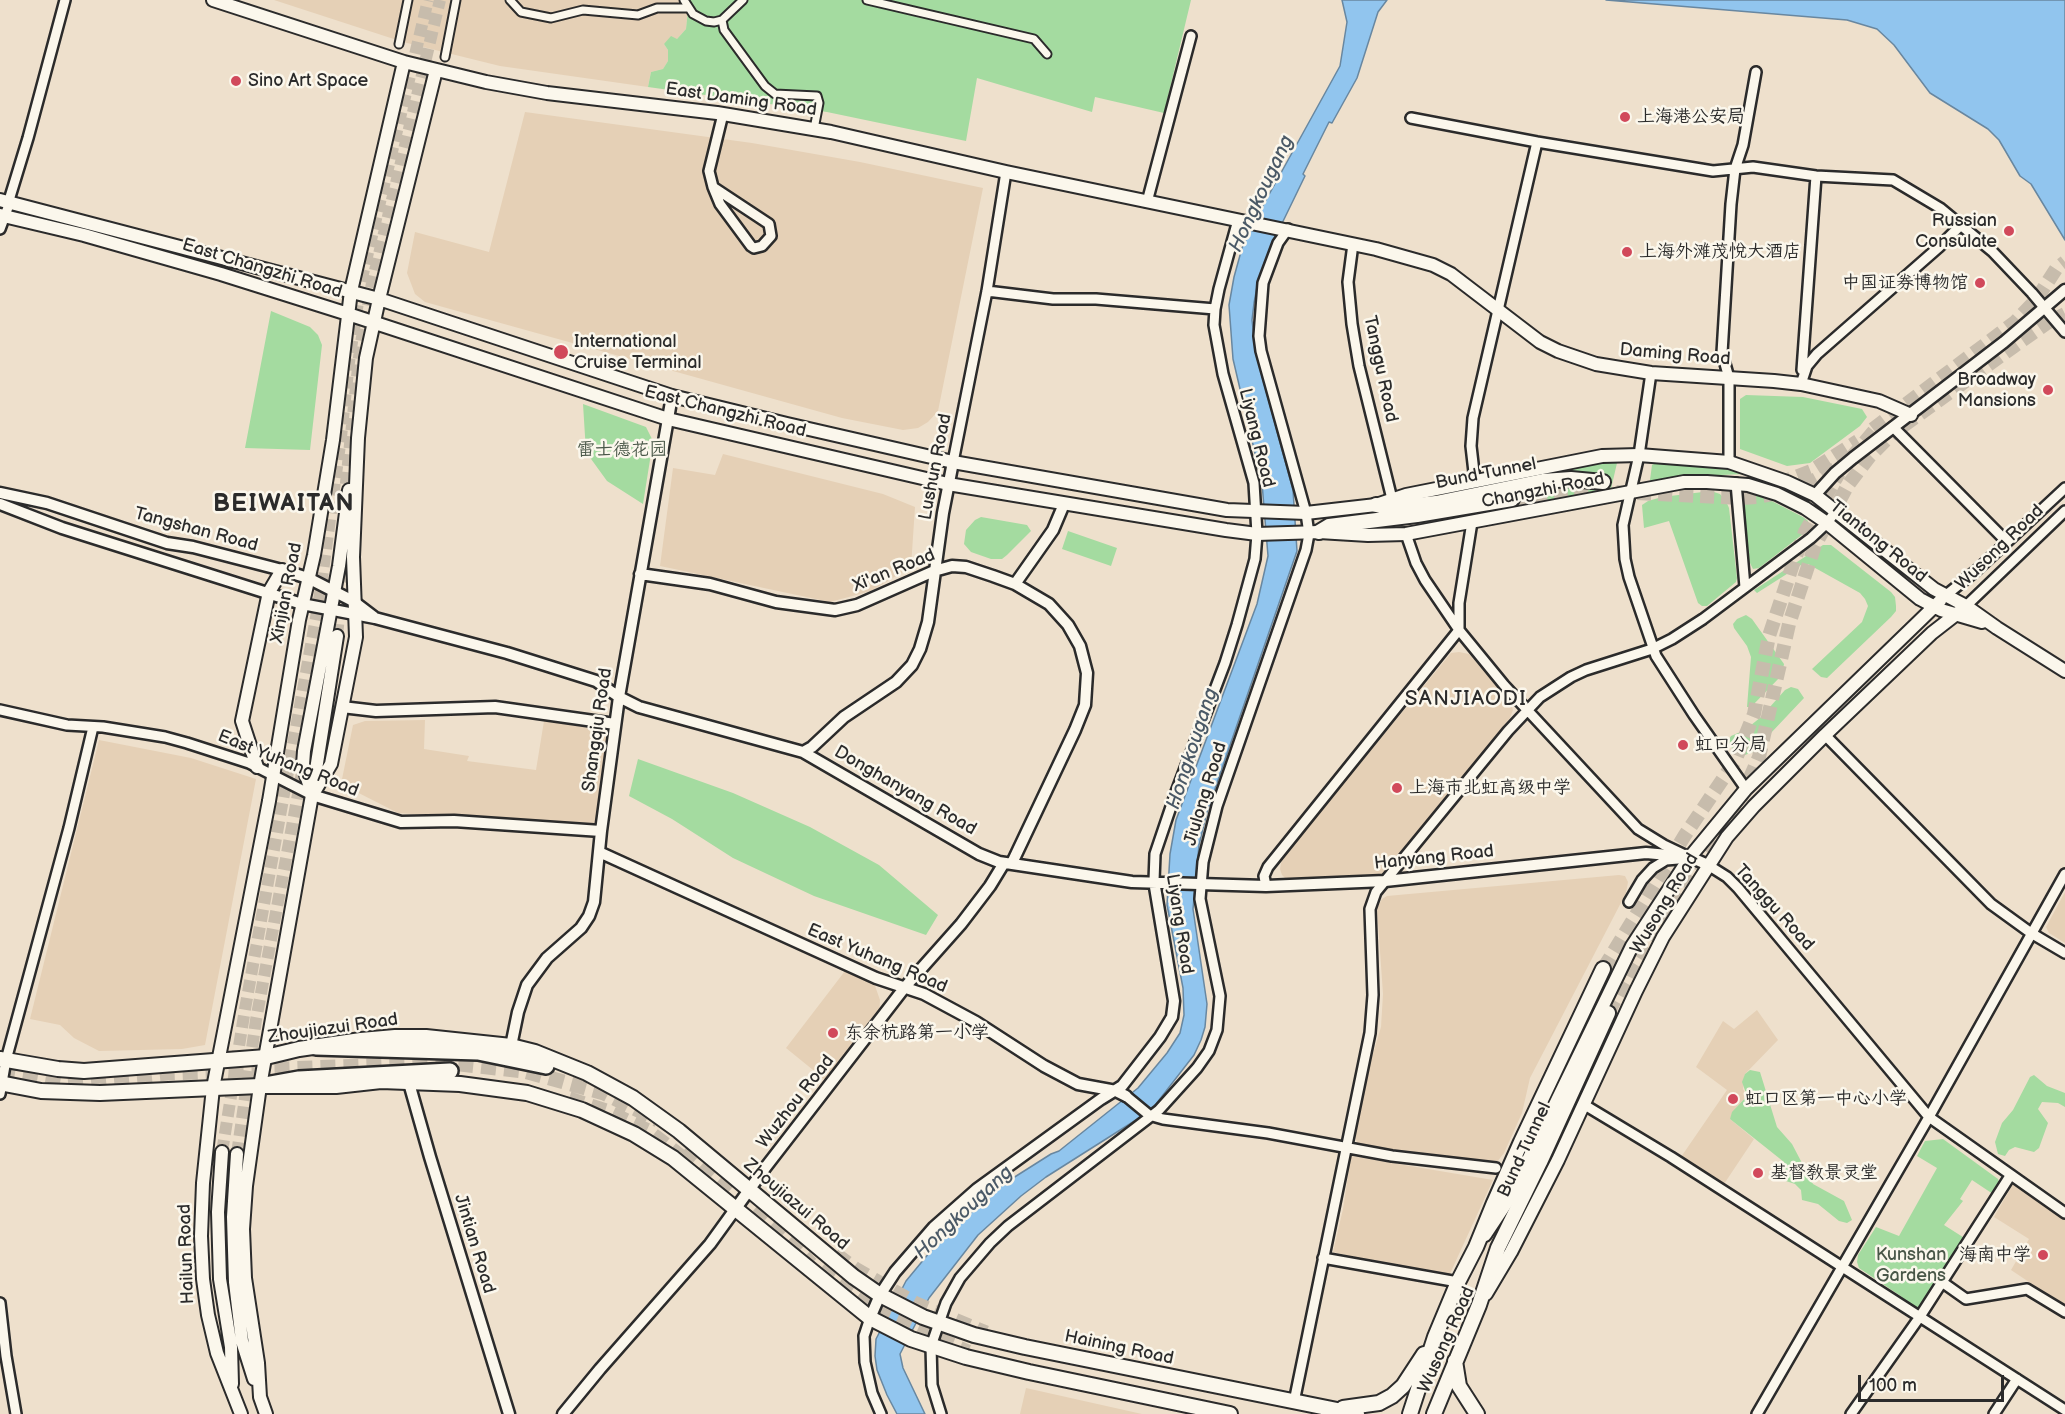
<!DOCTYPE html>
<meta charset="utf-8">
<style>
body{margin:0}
#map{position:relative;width:2065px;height:1414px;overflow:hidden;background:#eee0cc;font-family:"Balsamiq Sans",sans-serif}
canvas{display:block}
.scale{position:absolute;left:1858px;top:1375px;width:146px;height:27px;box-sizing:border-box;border:3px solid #2b2b2b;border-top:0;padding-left:8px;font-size:18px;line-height:21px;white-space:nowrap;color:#2b2b2b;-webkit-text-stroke:4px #fbf7ec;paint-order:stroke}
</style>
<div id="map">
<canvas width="2065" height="1414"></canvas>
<div class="scale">100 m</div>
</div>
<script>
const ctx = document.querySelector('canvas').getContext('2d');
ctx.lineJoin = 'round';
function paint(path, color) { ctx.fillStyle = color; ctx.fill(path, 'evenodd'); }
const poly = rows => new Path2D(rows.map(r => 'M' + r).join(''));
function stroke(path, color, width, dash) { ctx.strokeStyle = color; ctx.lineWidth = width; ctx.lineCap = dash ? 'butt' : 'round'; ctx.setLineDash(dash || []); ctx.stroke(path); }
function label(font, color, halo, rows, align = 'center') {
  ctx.font = font + ' "Balsamiq Sans","LXGW WenKai TC",sans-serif'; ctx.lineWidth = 5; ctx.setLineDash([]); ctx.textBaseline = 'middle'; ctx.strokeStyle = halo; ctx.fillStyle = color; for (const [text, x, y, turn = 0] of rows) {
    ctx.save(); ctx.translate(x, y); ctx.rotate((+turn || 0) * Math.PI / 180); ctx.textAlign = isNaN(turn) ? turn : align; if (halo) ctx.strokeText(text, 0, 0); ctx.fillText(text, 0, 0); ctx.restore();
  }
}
const built = poly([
 [274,0,689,0,686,29,677,39,664,44,668,50,668,61,663,69,651,72,648,87,500,66,403,42],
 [525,112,752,143,860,162,983,188,938,411,928,422,918,428,903,430,842,418,425,302,415,294,407,273,415,232,489,252],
 [723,454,883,494,915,507,911,567,871,591,830,602,660,566,673,468,715,475],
 [1459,652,1469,654,1509,701,1513,710,1510,718,1384,877,1291,881,1286,879,1282,875,1280,869,1282,858,1451,653],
 [425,720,424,749,469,756,467,761,536,770,544,721,608,731,595,827,398,813,341,784,353,725,365,721],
 [99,740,191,758,256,779,205,1045,182,1049,99,1051,74,1038,60,1025,30,1019],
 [1619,875,1625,876,1628,882,1626,893,1530,1078,1522,1113,1504,1153,1493,1167,1359,1149,1355,1136,1370,1064,1381,1027,1383,994,1377,908,1382,899,1387,896],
 [2065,892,2065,943,2049,933,2046,927],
 [845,971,874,983,880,1000,879,1017,829,1083,786,1048],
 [1757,1010,1778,1040,1745,1074,1743,1089,1747,1096,1738,1105,1730,1119,1754,1139,1724,1184,1681,1157,1727,1090,1696,1067,1723,1021,1734,1029],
 [1351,1156,1493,1180,1448,1278,1333,1252,1343,1209],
 [2013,1184,2065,1219,2065,1306,2011,1270,2029,1239,1994,1217],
 [1026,1388,1142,1414,1020,1414]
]);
const green = poly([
 [689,0,1191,0,1164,113,1095,97,1092,112,977,78,966,141,827,112,648,87,651,72,663,69,668,61,668,50,664,44,671,36,677,39,686,29],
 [271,311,310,327,318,335,322,345,310,450,245,448],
 [1746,395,1803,397,1862,409,1867,417,1860,426,1810,463,1787,466,1740,449,1740,399],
 [583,404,646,427,653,441,643,504,607,481,586,452],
 [1614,461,1617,463,1611,489,1608,492,1539,502,1512,504,1509,491,1553,474,1553,470],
 [1656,463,1717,465,1746,472,1745,474,1673,477,1653,482,1650,480,1652,465],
 [1711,491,1720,494,1726,501,1729,508,1737,578,1736,582,1707,606,1702,606,1698,603,1669,521,1644,528,1642,505,1648,501,1662,497],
 [1752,491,1803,517,1808,521,1809,526,1807,531,1759,568,1753,569,1748,559,1742,502,1744,494],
 [981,517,1027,525,1031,531,1007,555,1002,559,991,559,971,552,964,544,966,530,975,520],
 [1068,531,1117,548,1111,566,1062,549],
 [1823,545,1831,545,1891,592,1895,597,1896,606,1896,611,1891,617,1827,678,1821,677,1812,669,1862,622,1868,606,1865,599,1860,593,1808,564,1801,565,1757,593,1754,590],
 [1746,615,1752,619,1784,664,1782,675,1751,707,1747,707,1751,657,1747,646,1734,628,1733,624,1737,619],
 [1791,687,1798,689,1804,698,1753,752,1742,756,1734,751,1727,742,1731,736,1745,730,1761,717,1785,690],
 [638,759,733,793,810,827,879,865,938,915,926,935,814,896,733,858,672,819,629,796],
 [1750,1070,1760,1072,1777,1127,1792,1144,1813,1184,1844,1201,1852,1220,1847,1223,1839,1221,1818,1204,1802,1200,1801,1190,1795,1184,1786,1181,1784,1162,1730,1119,1732,1112,1747,1096,1742,1082,1745,1074],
 [2034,1075,2047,1086,2065,1093,2065,1107,2058,1103,2042,1102,2038,1109,2048,1123,2039,1148,2034,1152,2015,1147,2009,1150,2005,1156,1998,1154,1995,1142,2002,1123,2013,1110,2030,1077],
 [1943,1139,1998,1179,2000,1184,1993,1194,1972,1180,1960,1199,1963,1201,1944,1225,1966,1239,1923,1307,1911,1307,1905,1305,1900,1298,1902,1297,1859,1268,1857,1262,1858,1255,1876,1227,1899,1236,1937,1168,1917,1156,1925,1141]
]);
const water = poly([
 [1342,0,1387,0,1378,12,1357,78,1332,123,1329,122,1303,174,1305,176,1272,244,1257,287,1254,303,1252,320,1256,354,1293,490,1297,551,1207,812,1199,845,1193,909,1207,1004,1205,1027,1201,1040,1194,1055,1156,1104,1136,1120,1046,1177,1021,1196,978,1235,929,1298,900,1354,903,1368,925,1414,897,1414,887,1395,877,1370,875,1356,876,1339,906,1281,939,1241,1002,1185,1051,1154,1059,1151,1138,1088,1167,1053,1180,1033,1184,1015,1183,988,1167,905,1170,854,1176,820,1257,604,1268,556,1262,483,1233,359,1229,305,1234,277,1242,248,1261,209,1340,66,1347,22,1342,0],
 [1606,0,2065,0,2065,240,2031,184,2020,176,1999,140,1988,129,1930,93,1894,45,1877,29,1847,20,1606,0]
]);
const secondaryTunnel = poly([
 [344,502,360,348,372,283,440,0],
 [337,636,345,557],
 [222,1152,245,1009,319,601,341,437,349,362,361,282,428,0],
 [237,1154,256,1020,304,762]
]);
const primaryTunnel = poly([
 [1903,426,2013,347,2047,323,2065,314],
 [1873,429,2015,322,2036,300,2056,269,2065,262],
 [1851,458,1881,423],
 [1778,484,1811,471,1858,441],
 [1512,499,1573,490,1741,498,1757,497,1787,491,1807,484,1844,464],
 [1603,969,1685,835,1735,761,1754,714,1769,636,1794,561,1805,532,1839,473],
 [1608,1013,1632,968,1679,893,1738,805,1759,757,1789,624,1815,545,1848,485,1870,456,1892,434]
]);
const trunkTunnel = poly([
 [0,1072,66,1083,168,1073,450,1063,524,1071,604,1093,658,1120],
 [569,1099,606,1111,648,1131,689,1163],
 [685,1149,775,1228,811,1264],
 [835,1254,855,1269,916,1304,986,1333],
 [820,1270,879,1313,968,1352]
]);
const pedestrian = poly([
 [510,0,521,12,551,18,583,10,638,15,657,8,689,8],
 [684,0,693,14,706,21,714,22,722,20,743,0],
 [867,0,1034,39,1047,54],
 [722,20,724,30,765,86,775,94,817,96,819,103,814,129],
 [399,44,408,0],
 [445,57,456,0]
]);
const minor = poly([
 [1411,118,1537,142,1713,171,1753,167,1816,176,1893,180,1940,208,1992,251,2032,293,2065,332],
 [713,187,769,224,771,236,762,246,754,248,751,246,720,204,713,187,709,171,723,114],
 [1147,202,1191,36],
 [0,229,10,202,10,197,28,138,65,0],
 [1353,244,1348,282,1352,324,1359,366,1392,499],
 [987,291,1053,299,1096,299,1215,309],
 [1802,370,1816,176],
 [1651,373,1639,455,1623,525,1625,559,1629,577,1656,656,1694,715,1746,789],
 [1801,384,1807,366,1817,354,1939,247,1961,225],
 [1893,427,2007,542],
 [953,462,987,291,1006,172],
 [1729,462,1729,378,1722,353,1731,204,1735,169,1743,145,1756,72],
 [1475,481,1471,446,1473,418,1537,142],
 [1736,483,1745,587],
 [1406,534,1416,563,1425,580,1459,630,1504,685,1638,829,1664,845,1685,855],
 [1945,596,1977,570,2065,488],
 [1966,606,2065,511],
 [0,710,67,725,103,727,165,737,187,743,249,763,312,795],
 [1825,735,1991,904,2031,933,2065,953],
 [1708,865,1727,877,1738,888,1929,1117,2065,1213],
 [1154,881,1155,854,1176,792,1225,663,1237,625,1255,559,1257,534,1254,483,1223,374,1214,325,1215,309,1219,289,1238,220],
 [1266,886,1264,876,1268,867,1459,630,1459,603,1472,522],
 [1629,902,1642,880,1653,868,1666,860,1678,859],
 [0,1094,6,1060,69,828,93,727],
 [1126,1096,1149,1115,1163,1119,1268,1133,1392,1156,1496,1168],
 [1583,1104,1671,1157,2065,1410],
 [1323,1258,1458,1282],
 [1942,1282,1966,1299,2027,1289,2065,1312],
 [0,1303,6,1356,16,1414],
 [870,1318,864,1336,865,1362,872,1393,881,1414],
 [1294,1402,1370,1033,1373,995,1370,909,1376,892,1508,731,1540,697,1571,677,1586,670,1652,649,1672,639,1703,619,1811,538,1827,523,1836,511],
 [941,1414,932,1385,931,1346,946,1303,960,1278,990,1243,1008,1226,1159,1110,1197,1068,1209,1051,1217,1030,1220,996,1200,899,1203,862,1217,806,1306,550,1309,534,1306,513,1261,351,1259,336,1263,283,1278,243,1288,229],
 [1757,1414,1929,1117,2065,874],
 [1851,1414,1919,1318,2010,1176],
 [1994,1414,2017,1379]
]);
const tertiary = poly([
 [0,493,47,503,167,543,193,547,282,570,308,578,353,601,374,617],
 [1815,495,1835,473,1853,458,2004,342,2065,290],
 [0,504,62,528,302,604,375,618,507,653,596,681,619,697,639,707,803,752,979,854,999,862,1132,882,1266,886,1385,881,1646,853,1690,857,1708,865],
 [640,574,710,584,776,602,835,610,857,605,934,571,952,566,966,567,993,576,1015,584,1049,604,1068,625,1080,646,1087,673,1085,705,1075,730,1012,863],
 [1015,584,1053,530,1064,504],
 [342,707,376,711,495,707,615,724],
 [803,752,812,747,844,717,896,682,912,665,920,649,928,622,943,513,953,462],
 [312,795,401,822,454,821,601,831],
 [599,852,876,978,924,994,976,1022,1044,1066,1078,1084,1116,1091,1126,1096],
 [511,1046,518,1012,527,985,547,958,581,928,589,916,594,902,601,831,619,697,672,396],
 [409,1083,430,1157,509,1414],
 [870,1318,880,1295,895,1272,934,1227,977,1189,1017,1160,1101,1099,1122,1086,1160,1037,1172,1017,1174,1001,1154,881],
 [563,1414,600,1369,710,1244,765,1168,905,987,961,924,990,886,1004,863]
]);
const secondary = poly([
 [213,0,404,62,486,82,547,93,717,113,831,132,1006,172,1376,249,1433,265,1451,274,1540,342,1558,351,1596,364,1651,373,1774,381,1801,384,1879,401,1911,415],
 [0,200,379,299,672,396,787,424,953,462,1227,510,1306,513,1376,505,1406,495,1602,456,1639,455,1729,462,1787,482,1815,495,1934,589,1966,606,1997,628,2065,671],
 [0,215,84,235,221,274,348,314,668,419,948,484,1226,530,1257,534,1319,532,1368,535,1406,534,1684,482,1707,482,1748,485,1777,494,1805,508,1827,523,1920,599,1941,610,1982,622],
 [257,767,242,721,269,592,282,570],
 [311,791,303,765,304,751,339,566,349,490],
 [313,794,331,764,356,637,353,557,358,438,366,358,379,299,436,70],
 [222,1152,218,1212,220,1279,231,1347,232,1384],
 [237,1154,233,1217,235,1282,242,1341,254,1379],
 [1485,1235,1509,1199,1632,946,1690,857,1746,789,1940,601],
 [1486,1294,1511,1252,1558,1160,1636,991,1663,937,1727,837,1754,806,1825,735,1932,633,1959,612],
 [241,1414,217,1353,208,1315,203,1279,201,1236,203,1183,213,1088,269,801,299,620,314,555,333,440,351,291,404,62],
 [266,1414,260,1397,258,1363,245,1278,243,1229,246,1186,260,1086,312,795,337,636]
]);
const primary = poly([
 [1376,505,1391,508,1436,503,1543,481,1571,479,1603,482],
 [1319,532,1329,526,1417,515,1512,499],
 [0,1059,58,1069,84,1071,266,1057,299,1049,361,1040,395,1037,426,1037,511,1046,535,1052,587,1073,633,1098,679,1131,854,1277,880,1295,923,1317,974,1335,1025,1347,1357,1414],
 [0,1083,41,1091,100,1093,260,1086,336,1086,381,1081,460,1084,527,1093,582,1110,634,1134,673,1158,870,1318,911,1339,966,1357,1029,1372,1230,1414],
 [1455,1361,1459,1386,1477,1414],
 [1343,1408,1379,1403,1392,1396,1403,1386,1424,1354],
 [1410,1414,1435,1337,1458,1282,1476,1247,1494,1203,1521,1142,1603,969],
 [1434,1414,1479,1305,1498,1248,1540,1162,1608,1013]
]);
const trunk = poly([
 [316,1047,478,1052,546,1066],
 [260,1086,299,1079,450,1071]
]);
const markers = [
 [236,81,6,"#d1495b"],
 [1625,117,6,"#d1495b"],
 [2009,231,6,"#d1495b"],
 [1627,252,6,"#d1495b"],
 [1980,283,6,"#d1495b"],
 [561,352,8,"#d1495b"],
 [2048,390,6,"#d1495b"],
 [1683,745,6,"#d1495b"],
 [1397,788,6,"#d1495b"],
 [833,1033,6,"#d1495b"],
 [1733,1099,6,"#d1495b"],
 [1758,1173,6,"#d1495b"],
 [2043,1255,6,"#d1495b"]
];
const poiNames = [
 ["Sino Art Space",248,81],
 ["上海港公安局",1637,117],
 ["Russian",1997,221,"right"],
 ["Consulate",1997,242,"right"],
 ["上海外滩茂悦大酒店",1639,252],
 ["中国证券博物馆",1968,283,"right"],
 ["International",574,342],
 ["Cruise Terminal",574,363],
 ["Broadway",2036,380,"right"],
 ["Mansions",2036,401,"right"],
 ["虹口分局",1695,745],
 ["上海市北虹高级中学",1409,788],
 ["东余杭路第一小学",845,1033],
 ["虹口区第一中心小学",1745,1099],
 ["基督教景灵堂",1770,1173],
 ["海南中学",2031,1255,"right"]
];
const streetNames = [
 ["East Daming Road",741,100,8],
 ["East Changzhi Road",262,269,17],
 ["Daming Road",1675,355,5],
 ["Tanggu Road",1380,369,78],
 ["East Changzhi Road",725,412,14],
 ["Liyang Road",1256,438,76],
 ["Lushun Road",936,467,-79],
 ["Bund Tunnel",1486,474,-11],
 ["Changzhi Road",1543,491,-11],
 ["Tangshan Road",196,530,15],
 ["Tiantong Road",1878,542,39],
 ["Wusong Road",2000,548,-44],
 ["Xi'an Road",894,571,-22],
 ["Xinjian Road",287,593,-79],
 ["Shangqiu Road",598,730,-82],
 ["East Yuhang Road",288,764,22],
 ["Donghanyang Road",905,791,30],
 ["Jiulong Road",1206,794,-73],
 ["Hanyang Road",1434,858,-6],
 ["Wusong Road",1665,904,-59],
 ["Tanggu Road",1774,908,48],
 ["Liyang Road",1179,924,81],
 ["East Yuhang Road",877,959,23],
 ["Zhoujiazui Road",333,1029,-8],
 ["Wuzhou Road",796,1102,-52],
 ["Bund Tunnel",1525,1150,-65],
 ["Zhoujiazui Road",796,1205,40],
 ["Jintian Road",474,1244,73],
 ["Hailun Road",187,1254,-92],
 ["Wusong Road",1447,1340,-66],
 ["Haining Road",1119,1348,12]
];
const parkNames = [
 ["雷士德花园",622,450],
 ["Kunshan",1911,1255],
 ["Gardens",1911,1276]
];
const waterNames = [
 ["Hongkougang",1262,194,-65],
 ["Hongkougang",1193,749,-72],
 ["Hongkougang",964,1213,-43]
];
const quarterNames = [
 ["SANJIAODI",1466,700]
];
const districtNames = [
 ["BEIWAITAN",284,505]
];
paint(built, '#e5d0b6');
paint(green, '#a4dba0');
paint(water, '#91c5ee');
stroke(water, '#6887a0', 1.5);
stroke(secondaryTunnel, '#c7bcac', 12, [12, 6]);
stroke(primaryTunnel, '#c7bcac', 14, [14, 7]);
stroke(trunkTunnel, '#c7bcac', 15, [15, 8]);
stroke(pedestrian, '#2b2b2b', 11);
stroke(minor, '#2b2b2b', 14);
stroke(tertiary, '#2b2b2b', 15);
stroke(secondary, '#2b2b2b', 16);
stroke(primary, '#2b2b2b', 18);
stroke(trunk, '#2b2b2b', 20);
stroke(pedestrian, '#fbf7ec', 7);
stroke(minor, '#fbf7ec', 9);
stroke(tertiary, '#fbf7ec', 10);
stroke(secondary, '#fbf7ec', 12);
stroke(primary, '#fbf7ec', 14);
stroke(trunk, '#fbf7ec', 15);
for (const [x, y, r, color] of markers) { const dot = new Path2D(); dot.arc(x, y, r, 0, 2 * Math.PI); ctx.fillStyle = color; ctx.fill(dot); stroke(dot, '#fbf7ec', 2); }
label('18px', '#2b2b2b', '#fbf7ec', poiNames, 'left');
label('18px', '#2b2b2b', '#fbf7ec', streetNames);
label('18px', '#495748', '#fbf7ec', parkNames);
label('italic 20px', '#4a5966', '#fbf7ec', waterNames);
ctx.letterSpacing = '1.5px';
label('21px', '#2b2b2b', '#fbf7ec', quarterNames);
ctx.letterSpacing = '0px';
ctx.letterSpacing = '1.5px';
label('bold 24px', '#2b2b2b', '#fbf7ec', districtNames);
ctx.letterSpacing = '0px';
</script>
